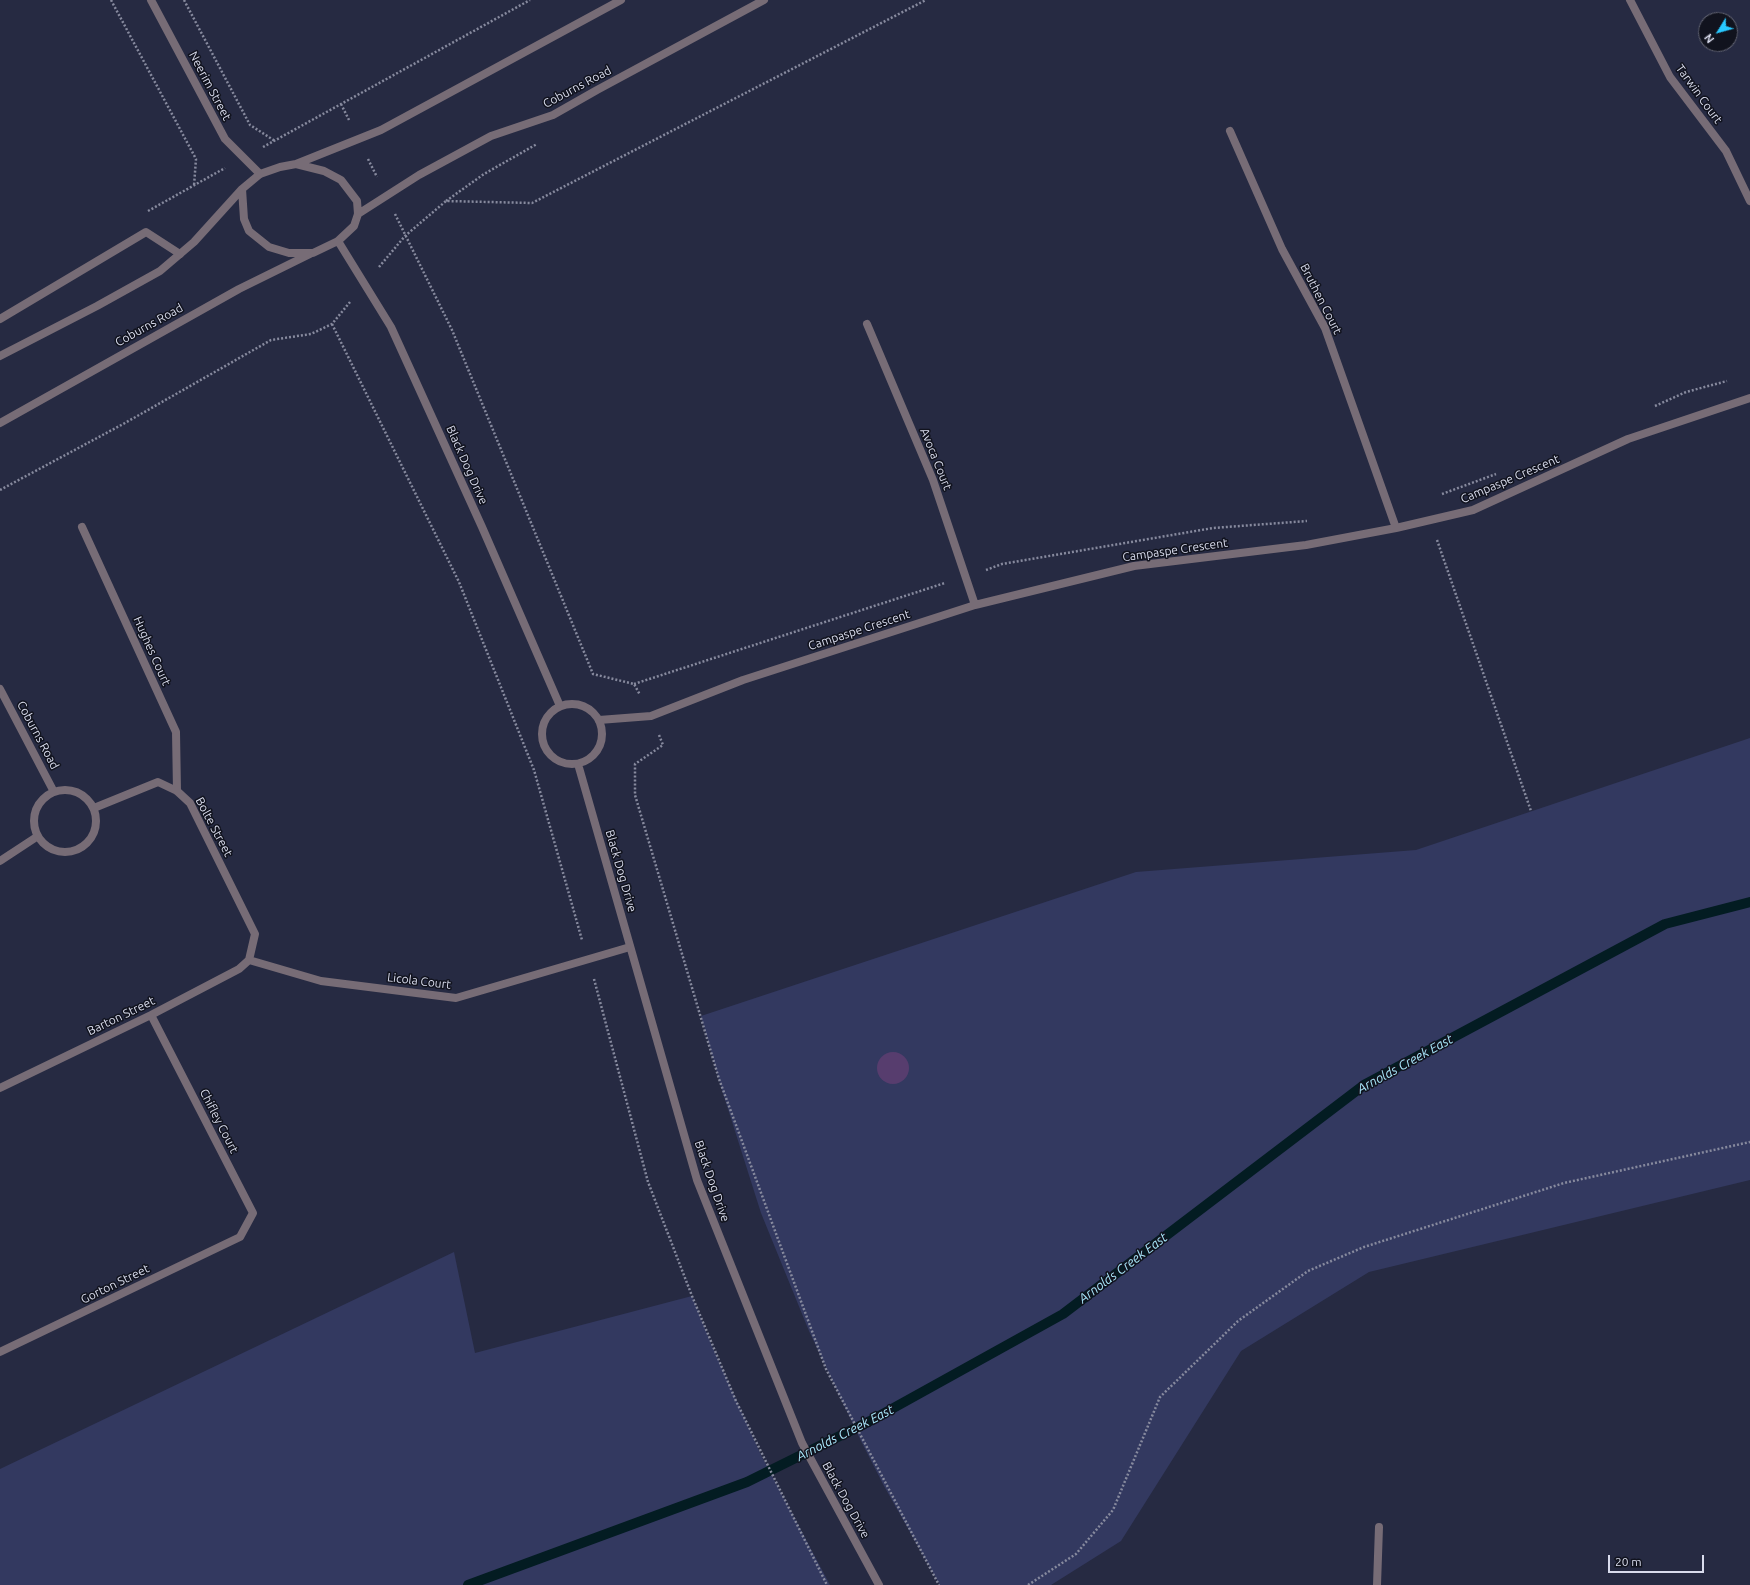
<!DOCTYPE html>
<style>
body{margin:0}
#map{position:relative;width:1750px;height:1585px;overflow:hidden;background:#262a42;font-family:Ubuntu,sans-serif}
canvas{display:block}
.north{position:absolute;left:1698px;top:12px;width:40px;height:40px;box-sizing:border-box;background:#11131e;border:1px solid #616371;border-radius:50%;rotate:233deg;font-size:11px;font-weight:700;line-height:16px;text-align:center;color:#d9dced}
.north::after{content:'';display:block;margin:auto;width:14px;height:18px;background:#28c8ff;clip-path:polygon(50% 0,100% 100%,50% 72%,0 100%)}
.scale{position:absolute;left:1608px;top:1555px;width:96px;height:18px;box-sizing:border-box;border:2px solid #d9dced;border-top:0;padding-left:5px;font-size:12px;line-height:14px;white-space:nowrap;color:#d9dced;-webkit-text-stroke:3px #11131e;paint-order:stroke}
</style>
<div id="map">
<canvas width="1750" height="1585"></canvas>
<div class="north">N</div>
<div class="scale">20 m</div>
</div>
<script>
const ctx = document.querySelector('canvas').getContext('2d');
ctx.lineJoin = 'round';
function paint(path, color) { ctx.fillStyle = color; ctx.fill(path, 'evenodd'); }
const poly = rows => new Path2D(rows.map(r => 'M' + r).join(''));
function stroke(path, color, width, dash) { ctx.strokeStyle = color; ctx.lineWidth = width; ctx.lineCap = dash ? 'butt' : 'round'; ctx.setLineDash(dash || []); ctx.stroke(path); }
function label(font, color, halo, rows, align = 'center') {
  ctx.font = font + ' Ubuntu,sans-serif'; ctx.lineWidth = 3; ctx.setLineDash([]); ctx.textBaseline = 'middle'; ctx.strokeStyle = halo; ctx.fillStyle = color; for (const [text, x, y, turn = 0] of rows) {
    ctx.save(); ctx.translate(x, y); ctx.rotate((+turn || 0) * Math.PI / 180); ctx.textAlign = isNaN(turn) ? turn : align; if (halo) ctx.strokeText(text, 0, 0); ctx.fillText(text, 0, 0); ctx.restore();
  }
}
const green = poly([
 [1750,738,1750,1180,1369,1272,1241,1351,1121,1541,1051,1585,940,1585,884,1486,861,1441,809,1331,761,1213,722,1090,701,1016,1136,872,1416,850],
 [454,1252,475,1353,692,1296,712,1346,761,1455,830,1585,0,1585,0,1469]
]);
const stream = poly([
 [468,1585,747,1482,870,1421,1063,1314,1364,1085,1665,924,1750,902]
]);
const building = poly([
 '877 1068a16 16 0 1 1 32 0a16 16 0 1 1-32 0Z'
]);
const path = poly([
 [111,0,196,159,194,186],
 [184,0,250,125,275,141],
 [341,104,349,120],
 [263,147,530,0],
 [368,159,377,177],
 [446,201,484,174,537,144],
 [148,211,225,168],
 [395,214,452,330,593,674,634,684,640,695],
 [379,267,405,236,446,201,532,203,926,0],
 [332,324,459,582,534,770,582,940],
 [1655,406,1686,392,1727,381],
 [0,490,125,423,271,340,311,334,332,324,350,302],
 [1442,494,1496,474],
 [1437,540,1531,811],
 [986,570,1002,564,1213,528,1307,521],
 [634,684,945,583],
 [659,735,663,745,635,764,635,795,719,1079,826,1369,939,1585],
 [594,979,648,1182,692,1296,736,1401,827,1585],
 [1028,1585,1076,1554,1113,1510,1160,1397,1238,1321,1308,1271,1364,1247,1564,1183,1750,1142]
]);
const service = poly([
 [0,319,146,232,180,254]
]);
const minor = poly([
 [151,0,225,139,260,174],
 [1630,0,1670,77,1726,151,1750,201],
 [1230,131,1282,249,1325,328,1396,528],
 [867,324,933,480,975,605],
 [82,527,176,732,177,791],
 [0,689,54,792],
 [599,720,651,716,743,680,975,605,1134,566,1306,545,1396,528,1473,510,1628,439,1750,398],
 '34 821a31 31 0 1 1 62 0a31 31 0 1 1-62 0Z',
 [94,808,158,782,177,791,190,803,255,934,249,960],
 [0,861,38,836],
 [249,960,321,981,456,998,630,947],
 [0,1088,151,1015,239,969,249,960],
 [0,1352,240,1237,253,1213,151,1015],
 [1377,1585,1379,1527]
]);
const tertiary = poly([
 [296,164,324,171,341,180,357,201,358,214,354,226,338,241,313,253,289,253,269,247,249,231,244,219,242,189,260,174,280,167,296,164,381,130,621,0],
 [358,214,419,175,491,136,553,115,597,90,764,0],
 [338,241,391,327,482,527,560,706],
 [0,356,97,306,160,271,194,242,242,189],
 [0,423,239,289,310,254],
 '542 734a30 30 0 1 1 60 0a30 30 0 1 1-60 0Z',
 [578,764,697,1180,802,1443,879,1585]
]);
const streetNames = [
 ["Neerim Street",210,86,62],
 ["Coburns Road",577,87,-28],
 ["Tarwin Court",1699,94,54],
 ["Bruthen Court",1321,299,63],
 ["Coburns Road",149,325,-29],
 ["Avoca Court",936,459,68],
 ["Black Dog Drive",467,465,66],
 ["Campaspe Crescent",1510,479,-23],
 ["Campaspe Crescent",1175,550,-8],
 ["Campaspe Crescent",859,630,-18],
 ["Hughes Court",152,651,66],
 ["Coburns Road",38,735,62],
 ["Bolte Street",214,827,62],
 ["Black Dog Drive",621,871,74],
 ["Licola Court",419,981,7],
 ["Barton Street",121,1016,-26],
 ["Chifley Court",219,1121,63],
 ["Black Dog Drive",712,1181,71],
 ["Gorton Street",115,1284,-26],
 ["Black Dog Drive",846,1500,61]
];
const waterNames = [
 ["Arnolds Creek East",1405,1064,-29],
 ["Arnolds Creek East",1123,1268,-37],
 ["Arnolds Creek East",845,1433,-27]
];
paint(green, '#333960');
stroke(stream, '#031c22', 10);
paint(building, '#573d6e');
stroke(path, '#878a9e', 2.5, [2, 2]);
stroke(service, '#776c76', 8);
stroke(minor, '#776c76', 8);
stroke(tertiary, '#776c76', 8);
label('12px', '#d9dced', '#11131e', streetNames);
label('italic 13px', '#a9e8fb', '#11131e', waterNames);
</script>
